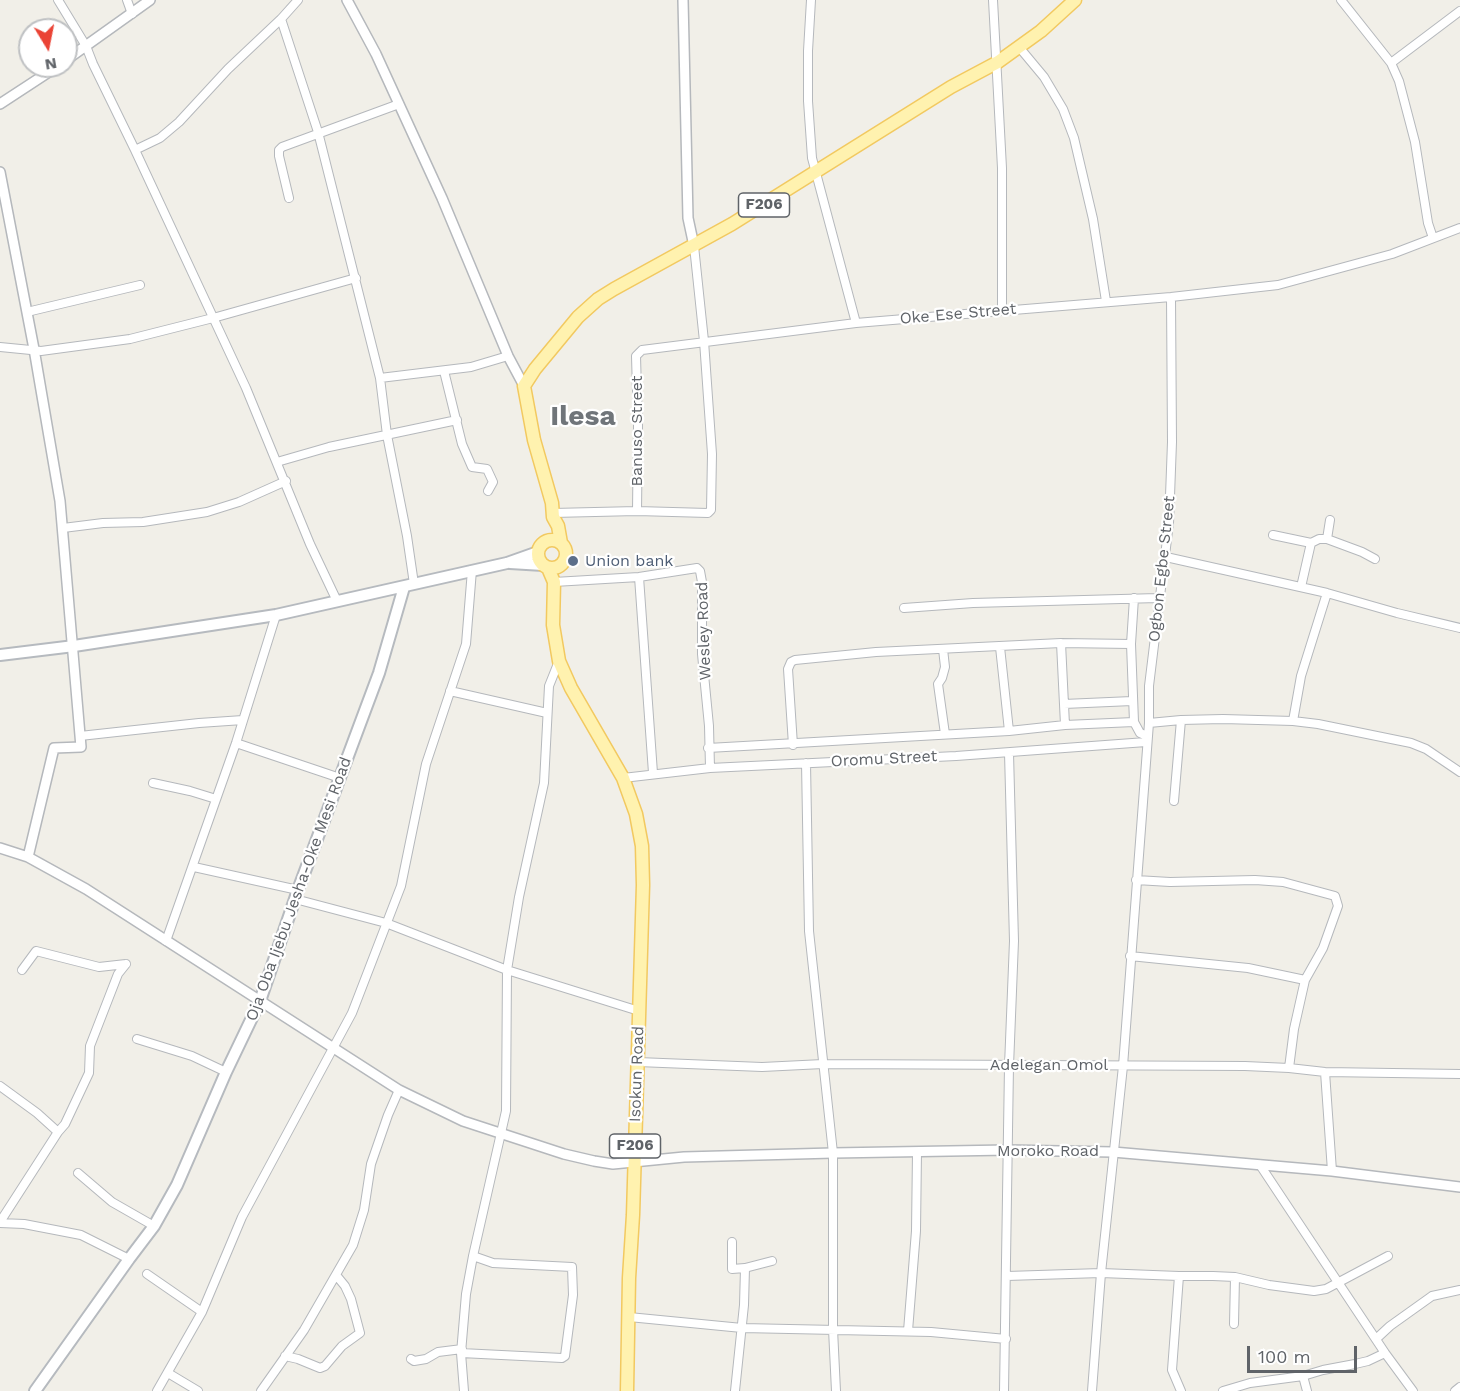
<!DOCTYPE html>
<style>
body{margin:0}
#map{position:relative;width:1460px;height:1391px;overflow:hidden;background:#f1efe8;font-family:"Work Sans",sans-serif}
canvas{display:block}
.north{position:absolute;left:18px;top:18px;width:60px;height:60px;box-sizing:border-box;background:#fff;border:2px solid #bfc1c3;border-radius:50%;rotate:170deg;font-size:16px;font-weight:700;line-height:24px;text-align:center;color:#5f6368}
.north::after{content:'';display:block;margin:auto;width:21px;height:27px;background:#ea4335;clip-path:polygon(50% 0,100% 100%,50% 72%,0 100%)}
.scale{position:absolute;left:1247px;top:1346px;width:110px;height:27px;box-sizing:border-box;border:3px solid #5f6368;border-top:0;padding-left:8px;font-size:18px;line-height:21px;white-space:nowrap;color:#5f6368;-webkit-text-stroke:4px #fff;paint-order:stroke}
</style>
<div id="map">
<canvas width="1460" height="1391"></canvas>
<div class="north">N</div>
<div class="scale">100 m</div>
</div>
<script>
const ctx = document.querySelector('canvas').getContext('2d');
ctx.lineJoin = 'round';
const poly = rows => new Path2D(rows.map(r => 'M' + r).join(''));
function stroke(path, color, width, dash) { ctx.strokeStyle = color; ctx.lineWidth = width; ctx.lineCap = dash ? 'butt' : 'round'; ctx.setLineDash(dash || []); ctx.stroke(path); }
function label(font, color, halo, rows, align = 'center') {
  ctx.font = font + ' "Work Sans",sans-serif'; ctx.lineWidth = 4.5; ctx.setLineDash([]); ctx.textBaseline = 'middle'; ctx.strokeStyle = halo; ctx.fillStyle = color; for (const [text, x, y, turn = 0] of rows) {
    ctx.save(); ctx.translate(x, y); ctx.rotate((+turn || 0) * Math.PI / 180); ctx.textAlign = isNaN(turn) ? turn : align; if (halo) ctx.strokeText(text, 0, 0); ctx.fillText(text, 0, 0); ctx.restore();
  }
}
const minor = poly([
 [58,0,86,46,93,64,135,150,246,388,310,544,337,601],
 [127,0,132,14],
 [811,0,808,51,808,101,812,158,856,323],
 [993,0,1002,168,1002,311],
 [1341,0,1391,63,1399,81,1415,142,1428,223,1433,238],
 [281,19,318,132,380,378,387,435,407,536,414,584],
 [1019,47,1044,77,1063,109,1074,138,1093,219,1106,301],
 [1391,63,1460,11],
 [135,150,160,138,179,122,228,69,281,19,298,0],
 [289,198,279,156,279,150,282,147,399,104],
 [27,312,140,285],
 [0,347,41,351,130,339,213,318,356,278],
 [444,371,462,444,472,467,487,469,493,482,488,491],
 [380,378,471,367,508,356],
 [277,462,329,447,457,420],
 [637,511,638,426,636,356,642,350,856,323,1171,297,1278,285,1392,254,1460,228],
 [553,513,637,511,708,513,711,510,712,454,704,341,694,246],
 [1330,520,1327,539,1362,552,1375,559],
 [63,528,103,523,143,522,207,512,239,502,286,481],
 [1273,535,1311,543],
 [1166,557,1327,593,1397,613,1460,628],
 [639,577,653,773],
 [554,582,639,577,697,568,700,571,702,582,702,654,709,726,710,768],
 [1301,587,1311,543,1319,539,1327,539],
 [1134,598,1131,644,1134,722,1140,733,1147,736],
 [904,608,973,603,1158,598],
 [1061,643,1065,725],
 [1000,647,1009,731],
 [943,649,945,667,942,678,938,684,945,734],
 [450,691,547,713],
 [1064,704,1132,701],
 [1293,721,1301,676,1327,593],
 [1149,723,1181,720,1223,719,1293,721,1318,724,1411,743,1426,749,1460,772],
 [80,736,199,723,243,720],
 [236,743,340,778],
 [793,745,788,669,791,662,795,660,876,652,1061,643,1131,644],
 [708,748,1009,731,1065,725,1134,722],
 [806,763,809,931,833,1153,833,1329,836,1391],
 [623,778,710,768,956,756,1146,742],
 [153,783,190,791,216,799],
 [1174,801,1181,720],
 [194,867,298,890],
 [1136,880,1170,882,1255,880,1283,882,1335,896,1338,906,1323,948,1305,980,1294,1029,1289,1068],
 [295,899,386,923,507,970,639,1011],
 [166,941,236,743,276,615],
 [1130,956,1248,968,1305,980],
 [22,970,36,951,99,967,126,964],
 [137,1039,192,1056,226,1072],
 [638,1062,762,1067,823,1064,1245,1066,1289,1068,1325,1072,1460,1074],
 [1325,1072,1332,1171],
 [0,1086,37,1113,58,1132],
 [1260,1165,1385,1353,1413,1391],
 [78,1173,112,1202,154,1226],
 [0,1222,58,1132,65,1124,89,1073,90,1046,118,974,126,964],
 [0,1223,24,1224,81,1235,129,1259],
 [732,1242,732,1269,745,1268],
 [147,1274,202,1312],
 [1007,1276,1101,1273,1179,1276,1213,1276,1235,1277,1269,1285,1314,1291,1326,1289,1388,1256],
 [1179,1276,1172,1370,1181,1391],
 [629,1317,742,1328,931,1332,1006,1339],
 [1234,1324,1235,1277],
 [908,1331,916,1231,917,1152],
 [1376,1339,1390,1326,1432,1296,1460,1290],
 [461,1353,562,1358,565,1356,573,1295,572,1267,493,1263,473,1256],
 [285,1356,298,1359,320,1368,325,1366,342,1346,360,1333,351,1299,345,1286,336,1275],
 [411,1359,414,1361,426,1359,438,1352,462,1349],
 [168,1373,198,1391],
 [1303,1376,1307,1391],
 [157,1391,202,1312,242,1217,352,1013,401,886,426,764,466,644,472,570],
 [261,1391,304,1330,353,1245,364,1210,371,1164,388,1115,399,1090],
 [464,1391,461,1353,466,1294,473,1256,506,1111,507,970,519,897,544,783,549,686,559,661],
 [735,1391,744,1305,745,1268,772,1261],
 [1004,1391,1009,1066,1014,941,1009,753],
 [1092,1391,1101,1273,1123,1066,1149,723,1149,686,1169,523,1172,442,1171,297],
 [1223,1391,1250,1383,1303,1376,1323,1370,1355,1364,1368,1361,1385,1353],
 [1455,1391,1460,1387]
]);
const tertiary = poly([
 [347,0,376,54,442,198,508,356,524,386],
 [683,0,688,218,694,246],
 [66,60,150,0],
 [0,104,58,66],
 [0,172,34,349,60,501,81,747,54,748,28,857],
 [0,848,28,857,86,889,399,1090,463,1121,564,1154,594,1161,613,1164,684,1157,833,1153,1008,1150,1113,1152,1332,1171,1460,1187]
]);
const secondary = poly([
 [510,563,543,565],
 [0,655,74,646,276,615,507,563,538,552],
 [35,1391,129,1259,154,1226,177,1185,226,1072,260,1001,298,890,379,673,404,587]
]);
const primary = poly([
 '538 554a14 14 0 1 1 28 0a14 14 0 1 1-28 0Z',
 [561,543,558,526,553,517,552,503,534,440,524,386,535,369,578,317,598,299,614,289,732,224,951,87,998,62,1041,31,1075,0],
 [548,568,554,582,553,625,559,661,571,688,623,778,636,814,642,846,643,885,633,1215,629,1278,627,1391]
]);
const markers = [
 [573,561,6,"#5c6f8a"]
];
const shields = [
 [764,205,51],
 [635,1146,51]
];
const shieldNames = [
 ["F206",764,205],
 ["F206",635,1146]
];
const streetNames = [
 ["Oke Ese Street",958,314,-5],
 ["Banuso Street",637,431,-90],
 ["Ogbon Egbe Street",1162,569,-84],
 ["Wesley Road",704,631,-92],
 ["Oromu Street",884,759,-3],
 ["Oja Oba Ijebu Jesha-Oke Mesi Road",299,889,-70],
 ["Adelegan Omol",1049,1065],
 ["Isokun Road",637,1074,-88],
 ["Moroko Road",1048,1151]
];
const serviceNames = [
 ["Union bank",585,561]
];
const townNames = [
 ["Ilesa",583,417]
];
stroke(minor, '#b5b8bc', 10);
stroke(tertiary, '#b5b8bc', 12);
stroke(secondary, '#b6babf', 14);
stroke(primary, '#f2c960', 15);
stroke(minor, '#fff', 8);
stroke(tertiary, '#fff', 9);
stroke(secondary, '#fff', 10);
stroke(primary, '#fff2af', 12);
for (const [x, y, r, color] of markers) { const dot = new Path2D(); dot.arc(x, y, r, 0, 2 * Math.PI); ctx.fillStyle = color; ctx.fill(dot); stroke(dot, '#fff', 2); }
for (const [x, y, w] of shields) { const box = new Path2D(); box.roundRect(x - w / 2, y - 12, w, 24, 4.5); ctx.fillStyle = '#fff'; ctx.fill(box); stroke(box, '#5f6368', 1.5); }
label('bold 15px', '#5f6368', null, shieldNames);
label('16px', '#5f6368', '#fff', streetNames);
label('16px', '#4e5e75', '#fff', serviceNames, 'left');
label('bold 28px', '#70757a', '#fff', townNames);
</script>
